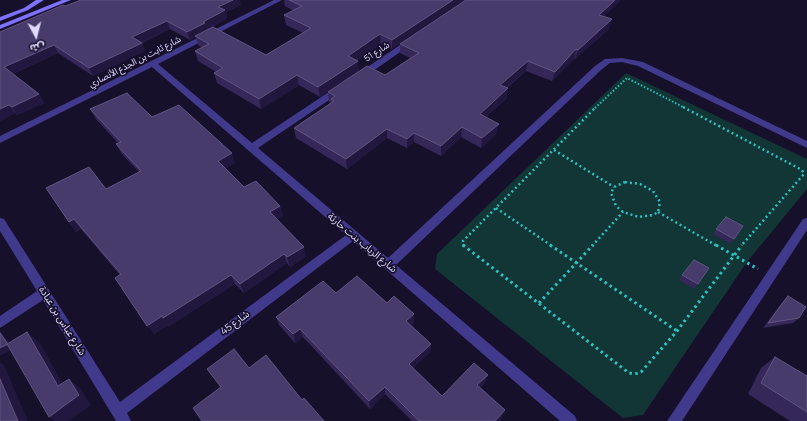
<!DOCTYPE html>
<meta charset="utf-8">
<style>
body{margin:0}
#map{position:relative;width:807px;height:421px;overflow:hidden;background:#16102b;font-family:Manrope,"Noto Sans Arabic",sans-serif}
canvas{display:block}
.north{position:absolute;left:16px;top:16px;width:40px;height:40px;-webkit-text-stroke:3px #16102b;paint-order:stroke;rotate:173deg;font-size:11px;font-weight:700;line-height:16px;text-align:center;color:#e1daff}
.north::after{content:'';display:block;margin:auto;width:14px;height:18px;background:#e1daff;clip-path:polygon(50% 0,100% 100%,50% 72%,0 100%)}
</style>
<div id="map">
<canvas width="807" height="421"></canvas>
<div class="north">ش</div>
</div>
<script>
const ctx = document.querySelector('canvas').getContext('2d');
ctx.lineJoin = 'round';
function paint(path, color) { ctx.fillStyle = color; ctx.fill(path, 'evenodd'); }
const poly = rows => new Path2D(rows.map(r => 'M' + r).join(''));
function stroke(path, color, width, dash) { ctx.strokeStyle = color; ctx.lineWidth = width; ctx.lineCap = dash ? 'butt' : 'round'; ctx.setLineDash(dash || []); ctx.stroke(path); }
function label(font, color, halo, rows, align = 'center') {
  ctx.font = font + ' Manrope,"Noto Sans Arabic",sans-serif'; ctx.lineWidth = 3.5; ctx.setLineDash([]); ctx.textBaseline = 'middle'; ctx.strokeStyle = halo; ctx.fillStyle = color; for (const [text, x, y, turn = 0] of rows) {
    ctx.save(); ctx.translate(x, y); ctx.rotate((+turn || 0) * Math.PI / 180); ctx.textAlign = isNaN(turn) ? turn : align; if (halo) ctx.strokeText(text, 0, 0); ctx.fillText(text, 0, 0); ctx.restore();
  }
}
const green = poly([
 [626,73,807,159,807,189,747,262,643,415,623,418,435,269,437,254]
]);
const pathFar2 = poly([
 [595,108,627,78,685,108]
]);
const pathFar1 = poly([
 [683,107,802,170,804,174,741,246],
 [554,150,614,187],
 [625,182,640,184,653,191,660,202,658,212,653,215,639,217,623,212,616,206,611,193,614,187,625,182],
 [496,208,552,246],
 [658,212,717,246],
 [464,246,462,244,463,241,596,107],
 [592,246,623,212]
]);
const path = poly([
 [463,245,629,373,635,374,641,372,677,331,742,245],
 [550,245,677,331],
 [716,245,758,269],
 [539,303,593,245]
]);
const street = poly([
 [274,0,282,0,158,64,252,143,335,88,341,88,341,92,258,148,388,258,595,66,605,59,622,58,643,62,807,141,807,148,638,66,622,62,610,63,601,70,396,265,575,416,577,421,560,421,353,241,127,413,131,421,116,421,43,300,0,328,0,316,37,291,0,231,0,218,4,219,120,402,346,235,152,67,0,143,0,136,274,0],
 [409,39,416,41,363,78,357,78,357,74,409,39],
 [807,218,807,230,682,421,667,421,803,219,807,218]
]);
const secondary = poly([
 [36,0,44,0,28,10,0,21,0,17,24,8,36,0],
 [62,0,71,0,0,29,0,25,62,0]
]);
const wall = poly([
 [284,0,620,0,619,2,604,16,609,29,575,59,574,59,552,81,526,71,507,88,507,98,486,117,497,133,481,148,461,137,441,156,414,142,407,148,387,138,347,169,296,138,294,128,331,103,329,102,328,92,385,75,410,58,400,53,400,44,447,12,392,49,381,44,356,61,359,71,320,97,299,85,261,109,217,83,214,73,216,72,198,61,195,51,202,48,198,45,196,37,190,40,170,29,142,43,145,51,93,76,58,53,13,74,39,94,44,103,17,115,15,113,0,121,0,32,65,6,241,5,226,12,227,18,207,30,266,55,303,33,286,25,284,15,294,11,285,6],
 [90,109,152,117,235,163,225,168,244,187,280,206,283,216,277,219,306,256,290,267,287,263,244,293,235,284,169,326,168,325,154,334,120,275,81,229,76,232,69,222,106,189,139,172,122,154,116,144,118,143,96,119],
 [726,217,743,226,730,244,713,234],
 [694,260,709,268,694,289,679,280],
 [336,293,387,303,414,323,411,325,431,344,430,352,413,368,442,396,485,383,480,388,502,417,499,421,412,421,385,394,370,409,303,337,295,343,279,325,276,317],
 [788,296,799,318,793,323,763,328,783,301],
 [775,357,807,376,807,421,790,421,748,394,761,368]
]);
const shadedWall = poly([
 [233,0,240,0,241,5,226,12,227,18,207,29,208,31,195,36,196,37,190,40,187,32,203,22,218,7],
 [453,0,466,0,392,49,392,40],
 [615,0,620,0,619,2,596,24,599,15],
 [612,19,609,29,575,59,578,50],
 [167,21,170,29,140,43,142,43,145,51,93,76,89,68,132,37],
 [380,34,381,44,348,66,348,56],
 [54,45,58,53,10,75,4,67],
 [576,49,574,59,552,81,555,72],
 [358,61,359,71,320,97,318,87],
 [528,61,526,71,498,94,500,85],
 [297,75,299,85,261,109,259,99],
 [508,88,507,98,479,124,480,114],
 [39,94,44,103,17,115,12,107],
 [9,105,15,113,0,121,0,109],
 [499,124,497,133,481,148,482,138],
 [462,127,461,137,441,156,441,146],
 [387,129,387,138,347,169,346,159],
 [414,133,414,142,407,148,407,139],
 [232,153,235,163,221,171,218,161],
 [280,206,283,216,273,221,270,212],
 [74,219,81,229,76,232,69,222],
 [304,247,306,256,290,267,287,257],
 [284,254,287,263,244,293,240,284],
 [231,275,235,284,169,326,163,318],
 [414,314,414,323,406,330,406,321],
 [162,316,168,325,154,334,147,326],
 [300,329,303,337,295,343,293,334],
 [0,331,2,333,13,349,0,356],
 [27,332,40,343,70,397,58,386],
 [431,344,430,352,409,372,409,364],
 [0,362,4,365,28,421,18,421,0,379],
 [488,375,485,383,475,393,477,385],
 [69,379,81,389,91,405,69,421,55,421,49,417],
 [385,387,385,394,370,409,369,401],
 [505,410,502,417,499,421,495,421]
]);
const building = poly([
 [81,0,233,0,218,7,225,10,203,22,205,23,187,32,167,21,132,37,142,43,89,68,54,45,4,67,39,94,12,107,9,105,0,109,0,32,63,5,65,6,81,0],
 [289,0,453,0,392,40,380,34,348,56,358,61,318,87,297,75,259,99,214,73,223,68,195,51,209,44,195,36,213,27,266,55,311,28,284,15,302,6,289,0],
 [466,0,615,0,599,15,612,19,578,50,576,49,555,72,528,61,500,85,508,88,480,114,499,124,482,138,462,127,441,146,414,133,407,139,387,129,346,159,294,128,334,101,331,99,335,96,328,92,367,66,385,75,419,53,400,44,466,0],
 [127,93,152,117,179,105,232,153,218,161,244,187,256,181,280,206,270,212,304,247,287,257,284,254,240,284,231,275,163,318,162,316,147,326,115,278,121,274,74,219,69,222,46,188,89,167,106,189,141,171,116,144,121,142,90,109,127,93],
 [726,217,743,226,734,239,716,229,726,217],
 [694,260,709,268,698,284,682,275,694,260],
 [357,276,387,303,394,296,414,314,406,321,431,344,409,364,442,396,474,363,488,375,477,385,505,410,495,421,419,421,385,387,369,401,300,329,293,334,276,317,323,281,336,293,357,276],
 [788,296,806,307,799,318,768,323,788,296],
 [27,332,58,386,69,379,79,395,49,417,7,344,27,332],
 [0,333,8,344,0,348,0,333],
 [234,349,249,368,266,355,302,400,304,398,324,421,202,421,193,408,221,387,207,369,234,349],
 [775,357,807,376,807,412,761,383,775,357],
 [0,379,18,421,0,421,0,379]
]);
const farStreetnames = [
 ["شارع 51",377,52,-34],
 ["شارع ثابت بن الجذع الأنصاري",135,62,-27]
];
const streetNames = [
 ["شارع الرباب بنت حارثة",362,243,40],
 ["شارع عباس بن عبادة",62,321,58],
 ["شارع 45",235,323,-37]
];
paint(green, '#123536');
stroke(pathFar2, '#2ac2c3', 2, [1.5, 2]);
stroke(pathFar1, '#2ac2c3', 2.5, [2, 3]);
stroke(path, '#2ac2c3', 3, [2.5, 3.5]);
paint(street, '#41398c');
paint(secondary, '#7e71ff');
paint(wall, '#352859');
paint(shadedWall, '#21173f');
paint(building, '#473b6b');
stroke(building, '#605482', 1);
label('9px', '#e1daff', '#16102b', farStreetnames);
label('10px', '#e1daff', '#16102b', streetNames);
</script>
